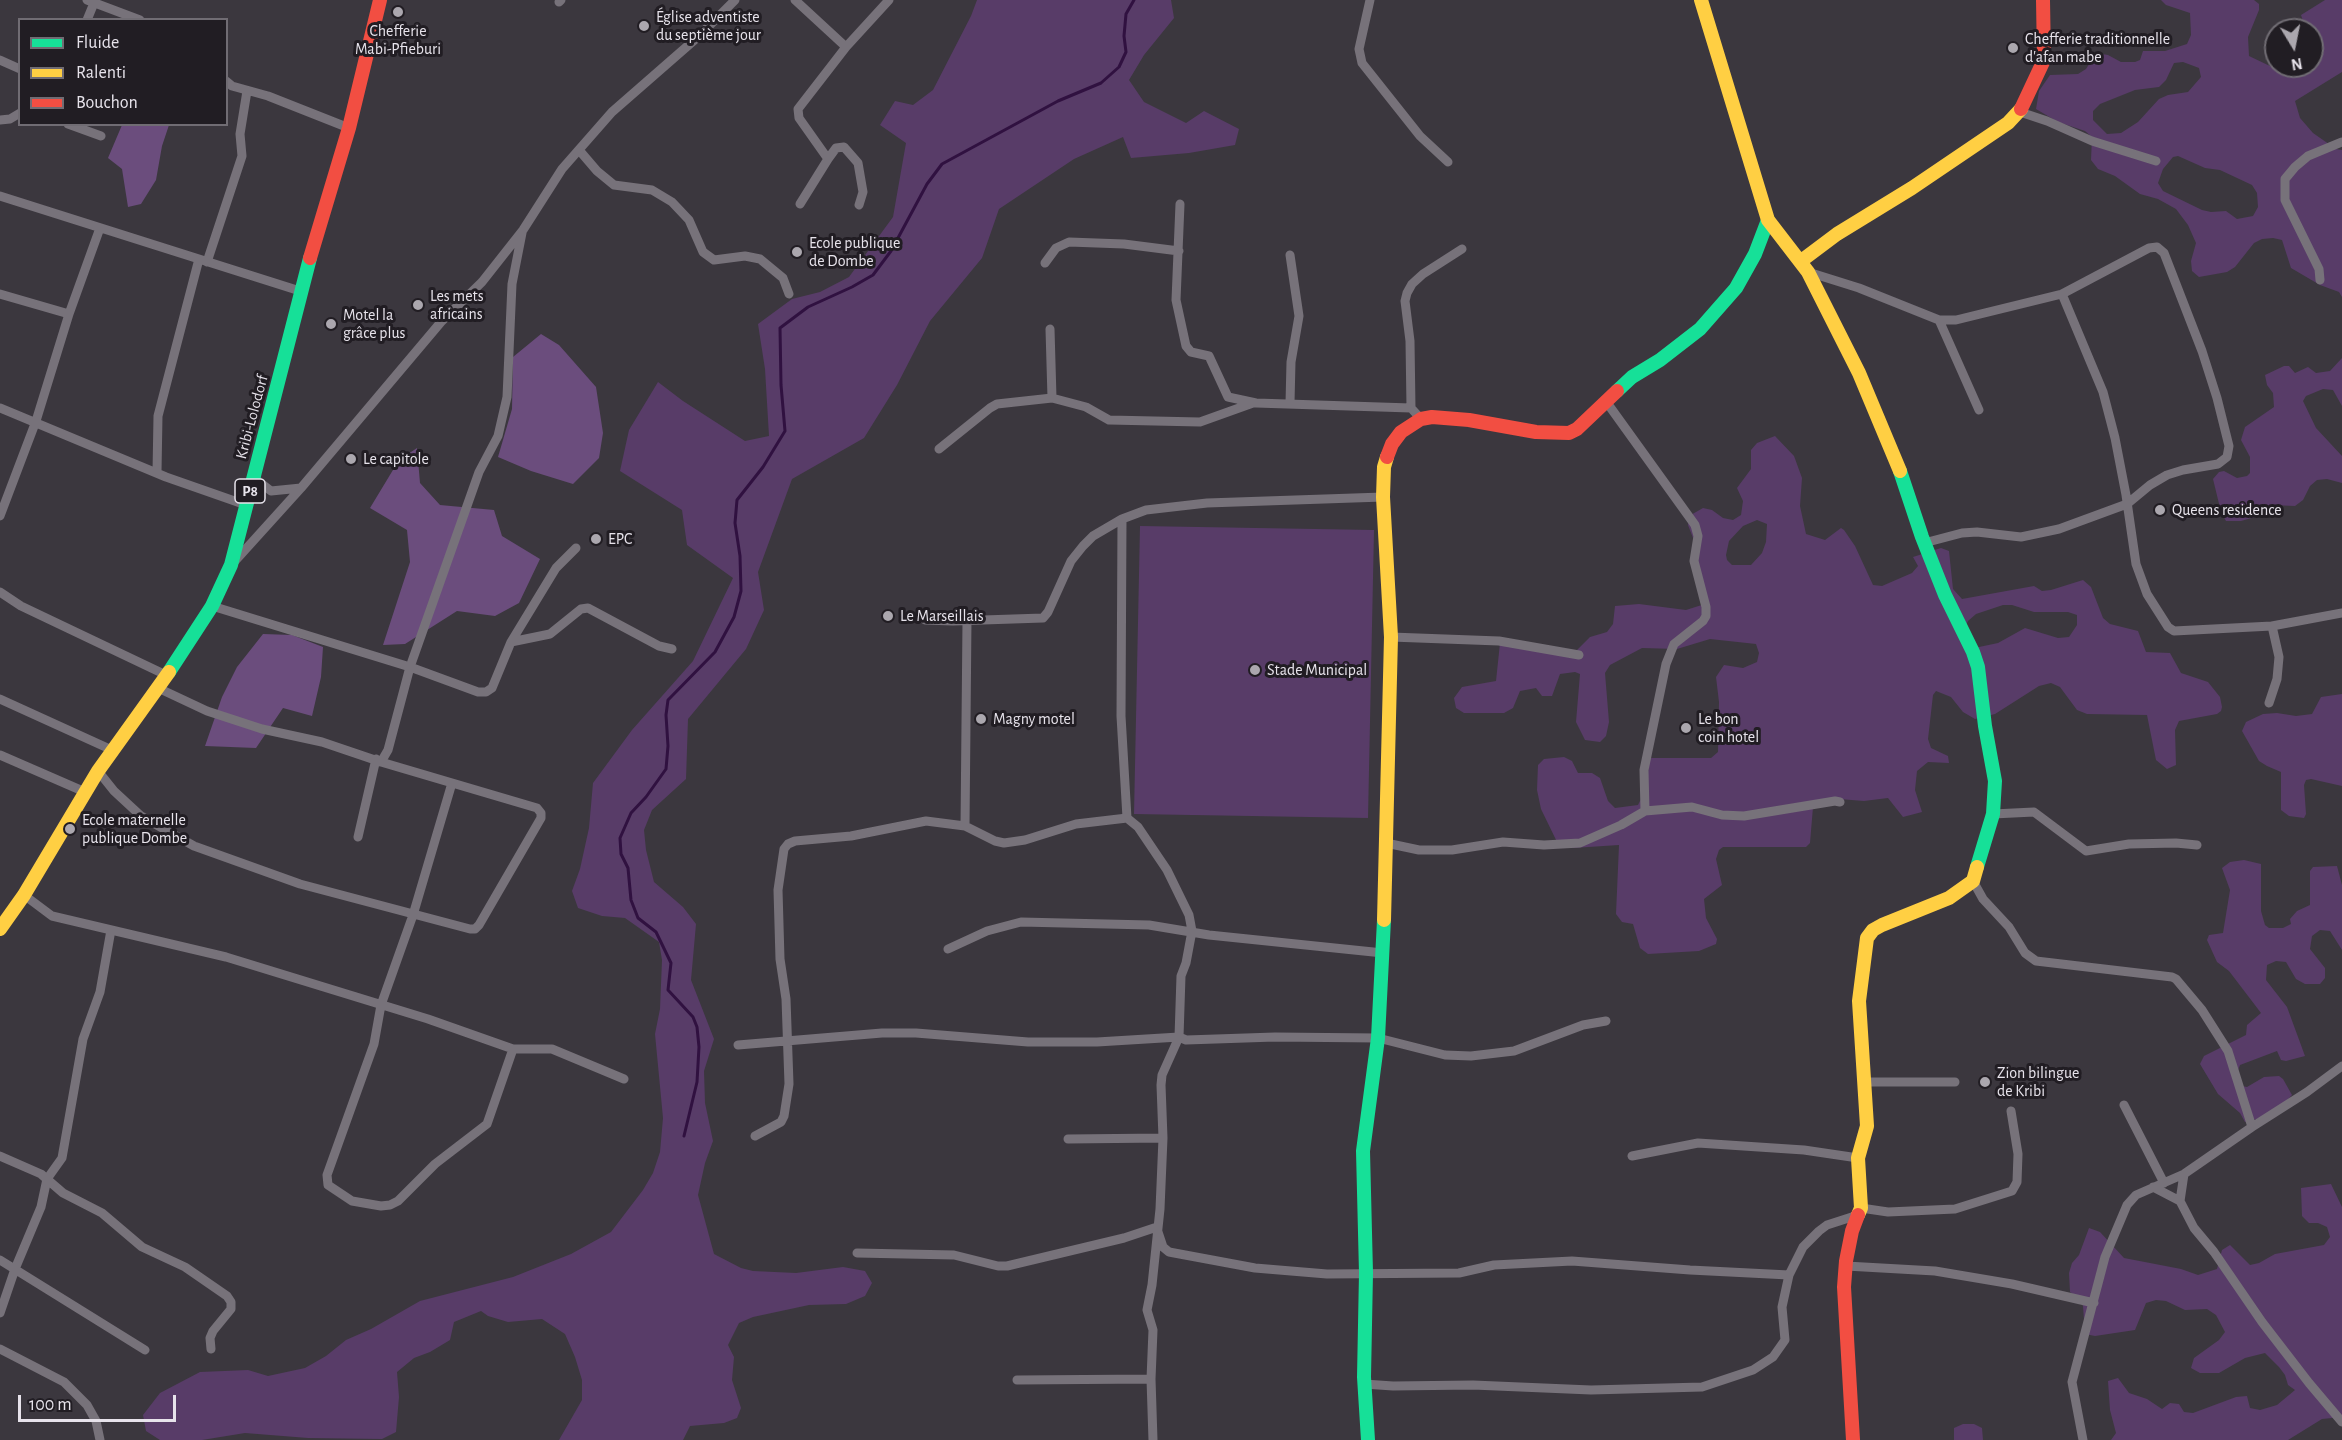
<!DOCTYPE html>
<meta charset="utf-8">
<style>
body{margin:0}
#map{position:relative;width:2342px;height:1440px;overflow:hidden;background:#3b373e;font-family:"Alegreya Sans",sans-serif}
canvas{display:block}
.legend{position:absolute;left:18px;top:18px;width:210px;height:108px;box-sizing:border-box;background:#211d23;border:2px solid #706c73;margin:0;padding:8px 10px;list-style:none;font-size:18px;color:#e7e3eb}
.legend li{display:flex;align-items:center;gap:12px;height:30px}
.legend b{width:30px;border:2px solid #706c73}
.north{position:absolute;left:2264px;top:18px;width:60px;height:60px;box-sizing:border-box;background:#211d23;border:2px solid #706c73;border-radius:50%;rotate:170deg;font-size:16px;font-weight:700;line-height:24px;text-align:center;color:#e7e3eb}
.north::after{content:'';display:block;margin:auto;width:21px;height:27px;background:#aba7ae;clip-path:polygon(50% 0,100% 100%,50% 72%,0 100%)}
.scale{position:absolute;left:18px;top:1395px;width:158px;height:27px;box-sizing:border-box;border:3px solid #e7e3eb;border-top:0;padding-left:8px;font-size:18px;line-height:21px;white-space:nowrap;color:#e7e3eb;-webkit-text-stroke:4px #211d23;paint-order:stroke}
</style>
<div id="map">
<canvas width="2342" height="1440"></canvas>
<ul class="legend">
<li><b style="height:8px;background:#16e098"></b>Fluide</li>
<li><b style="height:8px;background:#ffcf43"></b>Ralenti</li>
<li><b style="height:8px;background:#f24e42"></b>Bouchon</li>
</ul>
<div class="north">N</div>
<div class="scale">100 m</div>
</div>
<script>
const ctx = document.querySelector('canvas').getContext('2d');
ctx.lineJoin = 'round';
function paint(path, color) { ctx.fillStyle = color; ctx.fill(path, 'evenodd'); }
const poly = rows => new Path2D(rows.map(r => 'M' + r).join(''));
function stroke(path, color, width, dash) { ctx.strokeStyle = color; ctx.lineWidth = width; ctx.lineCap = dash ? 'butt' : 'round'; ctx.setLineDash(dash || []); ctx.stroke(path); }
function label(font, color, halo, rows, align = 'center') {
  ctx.font = font + ' "Alegreya Sans",sans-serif'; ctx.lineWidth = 6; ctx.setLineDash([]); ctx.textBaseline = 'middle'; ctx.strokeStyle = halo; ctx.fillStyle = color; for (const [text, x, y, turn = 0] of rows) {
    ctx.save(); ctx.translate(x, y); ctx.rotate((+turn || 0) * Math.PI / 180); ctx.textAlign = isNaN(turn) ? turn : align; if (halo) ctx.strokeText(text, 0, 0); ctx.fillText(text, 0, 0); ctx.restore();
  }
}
const green = poly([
 [977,0,1171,0,1174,18,1144,55,1129,80,1144,102,1186,123,1204,111,1239,129,1235,145,1189,153,1131,158,1123,137,1074,159,999,209,982,258,930,321,897,385,864,438,792,479,758,572,764,610,746,649,688,719,686,779,652,810,644,830,646,850,654,882,683,907,696,924,691,980,714,1039,704,1071,705,1103,713,1141,705,1163,698,1195,714,1254,741,1268,753,1271,796,1273,843,1267,865,1271,872,1283,865,1296,846,1304,809,1305,753,1317,739,1323,728,1345,734,1357,732,1380,741,1408,737,1418,724,1423,690,1426,683,1440,559,1440,582,1400,582,1380,575,1357,565,1334,542,1319,508,1322,488,1316,481,1311,454,1322,450,1340,430,1352,414,1358,397,1372,399,1397,396,1432,382,1439,308,1438,245,1433,202,1440,160,1440,146,1431,143,1415,160,1393,200,1372,248,1370,268,1376,305,1368,326,1356,346,1340,371,1329,420,1301,513,1277,571,1254,611,1232,643,1190,653,1173,660,1152,663,1118,655,1034,660,1009,662,960,659,942,625,918,602,916,578,908,572,891,580,869,589,828,593,783,632,730,693,661,733,578,687,545,682,510,620,471,629,430,658,382,683,401,745,441,769,436,765,369,758,324,792,299,820,292,849,277,893,217,906,143,880,125,895,101,913,105,933,90,971,16],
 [2161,0,2254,0,2259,4,2259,10,2248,37,2249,56,2272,67,2312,66,2314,35,2312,30,2304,24,2301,15,2325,0,2342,0,2342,72,2295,101,2300,118,2313,133,2336,149,2342,150,2342,297,2339,292,2320,285,2291,268,2282,240,2273,238,2262,239,2254,243,2235,267,2227,272,2199,277,2192,271,2191,261,2196,243,2188,225,2176,209,2158,199,2140,194,2115,176,2098,169,2091,160,2092,137,2085,131,2058,122,2036,109,2039,91,2050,75,2078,74,2086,69,2096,53,2108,55,2121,62,2135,62,2140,60,2143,51,2165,51,2187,44,2191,35,2190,13,2166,5],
 [2183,62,2199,68,2201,77,2188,92,2168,95,2159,99,2138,122,2121,133,2107,134,2093,120,2093,111,2100,104,2135,90,2159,87,2166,80,2174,63],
 [2178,156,2205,168,2220,170,2252,185,2257,193,2258,207,2253,216,2237,219,2226,211,2211,212,2202,210,2163,191,2158,183,2163,169,2173,157],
 [2342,358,2342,406,2333,390,2323,389,2306,396,2303,401,2316,428,2342,456,2342,483,2327,479,2317,480,2310,486,2303,500,2295,506,2271,505,2255,517,2241,521,2226,521,2221,512,2213,479,2219,472,2224,471,2237,478,2247,476,2250,473,2250,457,2241,440,2245,427,2274,407,2273,393,2267,385,2265,375,2284,366,2289,366,2295,373,2308,367,2316,373,2330,371],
 [1775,436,1794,456,1802,478,1800,506,1806,534,1825,540,1841,528,1844,530,1855,546,1873,585,1882,586,1912,573,1918,566,1913,557,1941,548,1949,551,1953,589,1962,599,2034,586,2042,591,2051,590,2083,580,2091,587,2103,618,2110,624,2138,631,2146,652,2170,653,2181,673,2208,682,2220,697,2222,707,2221,711,2217,714,2179,721,2175,730,2176,765,2167,769,2156,760,2147,715,2087,714,2077,710,2060,687,2051,683,2039,686,1995,714,1975,719,1963,712,1951,697,1936,691,1933,695,1928,739,1931,748,1948,756,1949,763,1928,762,1917,771,1915,790,1922,812,1903,817,1888,798,1864,801,1839,799,1813,807,1810,843,1806,847,1723,847,1719,850,1716,859,1722,885,1704,899,1706,918,1717,939,1716,944,1699,951,1648,954,1640,948,1633,924,1622,922,1616,914,1619,845,1573,848,1558,844,1541,809,1537,790,1538,765,1544,759,1564,757,1572,761,1578,773,1592,773,1600,778,1608,801,1615,808,1638,805,1647,787,1649,758,1711,758,1718,752,1719,702,1716,677,1724,665,1743,668,1757,662,1759,653,1756,644,1710,639,1677,649,1642,648,1610,665,1605,673,1609,722,1606,736,1600,742,1585,740,1576,722,1580,674,1575,672,1560,674,1552,696,1542,696,1536,688,1520,691,1513,708,1504,713,1464,713,1456,708,1454,698,1462,687,1496,681,1500,643,1575,652,1590,637,1607,632,1613,624,1615,606,1639,604,1686,610,1708,603,1695,560,1695,543,1688,525,1689,516,1703,508,1712,510,1723,518,1733,520,1741,515,1743,501,1737,488,1751,469,1751,450,1757,443],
 [1757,520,1767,524,1766,542,1762,553,1751,565,1732,565,1727,560,1726,555,1729,541,1743,526],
 [2003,605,2012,605,2034,612,2068,612,2077,615,2077,625,2069,637,2058,638,2025,628,1998,643,1979,647,1971,644,1966,625,1968,621,1976,614],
 [1140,526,1374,530,1368,818,1134,814],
 [2342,694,2342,786,2311,779,2306,780,2304,785,2306,814,2304,818,2289,816,2281,810,2281,772,2267,766,2259,761,2242,731,2246,722,2263,714,2277,713,2296,716,2312,714,2321,697],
 [2244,860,2261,864,2261,911,2265,925,2269,928,2283,928,2291,924,2290,919,2297,911,2310,905,2310,871,2313,867,2337,866,2342,885,2342,950,2330,931,2320,930,2312,936,2310,949,2325,968,2325,978,2320,984,2305,984,2296,979,2286,962,2276,961,2267,965,2266,980,2287,1007,2305,1056,2286,1061,2281,1060,2277,1051,2240,1065,2237,1073,2242,1086,2247,1087,2264,1077,2279,1076,2283,1079,2292,1095,2282,1106,2261,1118,2245,1122,2240,1113,2218,1094,2200,1064,2204,1056,2246,1035,2247,1025,2261,1013,2229,971,2217,962,2207,940,2209,935,2223,933,2230,890,2222,868,2230,862],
 [2331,1184,2342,1207,2342,1417,2322,1419,2288,1440,2111,1440,2116,1433,2110,1410,2108,1381,2118,1378,2129,1393,2147,1399,2162,1409,2170,1403,2179,1404,2184,1412,2193,1413,2236,1397,2247,1396,2250,1408,2260,1410,2277,1405,2295,1390,2288,1385,2285,1375,2279,1367,2265,1353,2245,1358,2219,1373,2200,1373,2191,1368,2194,1358,2219,1340,2225,1332,2216,1315,2207,1309,2185,1310,2166,1301,2156,1300,2146,1303,2135,1330,2095,1336,2085,1334,2083,1306,2078,1298,2070,1292,2069,1273,2072,1263,2079,1255,2089,1228,2100,1232,2124,1258,2181,1269,2198,1275,2217,1269,2222,1250,2230,1245,2250,1265,2259,1263,2275,1254,2324,1245,2330,1237,2327,1227,2318,1223,2309,1223,2302,1216,2301,1188],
 [1963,1424,1974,1424,1982,1428,1983,1440,1954,1440,1954,1428]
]);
const forest = poly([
 [122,125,169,125,162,146,156,180,141,204,128,207,122,169,108,158],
 [541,334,559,345,596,387,603,433,599,458,573,484,531,471,498,457,512,409,513,357],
 [417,448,420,483,440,505,494,510,502,536,540,559,519,603,495,616,457,611,405,644,383,645,410,562,407,530,370,508,399,460],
 [263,634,292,635,323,647,321,677,312,716,283,708,256,748,205,746,222,697,237,667]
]);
const stream = poly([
 [684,1136,697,1082,699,1047,697,1027,693,1017,668,990,671,963,656,932,638,918,631,900,628,868,621,854,620,838,631,813,646,797,666,769,668,746,666,715,668,700,715,652,734,617,741,591,740,556,735,523,737,500,763,467,785,431,781,385,780,328,808,307,852,287,873,275,891,251,927,184,942,164,1058,101,1101,83,1119,67,1126,52,1124,36,1126,14,1134,0]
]);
const street = poly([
 [87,0,140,20],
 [795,0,846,47,798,109,799,118,828,159,800,204],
 [1370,0,1359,49,1362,63,1420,136,1448,162],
 [559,2,561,0],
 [87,20,94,3],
 [846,47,889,0],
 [0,60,20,69],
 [226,81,232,86,268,96,349,128],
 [2020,112,2047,121,2092,141,2156,161],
 [0,120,10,119,20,113],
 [68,124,101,136],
 [579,150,597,171,614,185,652,190,672,202,689,220,703,252,714,260,745,256,760,259,783,278,789,294],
 [828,159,836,148,844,147,858,163,863,192,859,205],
 [0,196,300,291],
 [1180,204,1176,300,1186,346,1191,352,1209,356,1228,397,1256,403,1411,408,1421,419],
 [1290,255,1299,316,1291,362,1290,403],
 [207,262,242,156,240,134,247,91],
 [1045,263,1056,248,1069,242,1124,244,1179,251],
 [1808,272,1859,288,1939,320,1956,320,2062,294,2103,392,2115,438,2126,495,2136,564,2147,594,2168,627,2174,631,2272,626,2342,613],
 [2320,280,2319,269,2285,200,2285,179,2295,167,2308,156,2342,142],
 [0,294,69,314],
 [1939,320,1979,410],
 [1050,329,1052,398,1086,407,1109,420,1200,422,1253,403],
 [1605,400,1695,525,1698,536,1694,561,1706,607,1706,616,1703,621,1674,644,1666,664,1644,770,1645,811],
 [0,408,166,477,246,505],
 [1411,408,1410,341,1405,301,1407,293,1412,284,1423,274,1462,249],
 [939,449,990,408,997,404,1052,398],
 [157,472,158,416,199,259],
 [253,477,271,491,301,488],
 [0,516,36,421,69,314,100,228],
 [1924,543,1962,533,1977,532,2021,537,2059,529,2127,504,2150,485,2167,475,2183,470,2218,464,2227,457,2229,446,2217,398,2202,351,2164,253,2157,247,2149,248,2062,294],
 [235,561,301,488,441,322,482,282,523,230,562,169,612,112,699,36,735,0],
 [0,592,21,606,166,675],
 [212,606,410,667,478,692,486,692,492,688,511,642,550,634,581,609,588,608,659,646,672,649],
 [925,620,953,621,1043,618,1048,612,1071,561,1083,546,1093,536,1122,519],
 [1391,637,1499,641,1579,655],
 [511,642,556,568,576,548],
 [0,699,112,750],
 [2269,703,2277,679,2279,657,2272,626],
 [0,755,85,792],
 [381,762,388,750,410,667,479,472,498,436,507,397,512,284,522,233],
 [98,771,114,791,141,816,194,846,300,884,470,929,475,929,479,925,541,818,541,813,537,808,381,762,322,742,262,729,207,711,158,688],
 [452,783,413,915,381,1005,374,1044,327,1175,328,1185,352,1201,381,1206,390,1205,398,1201,435,1164,487,1124,513,1049],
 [1993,814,2034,812,2086,851,2129,844,2176,843,2197,845],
 [965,826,967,620],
 [358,837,376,759],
 [1386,843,1419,850,1452,850,1503,842,1544,845,1580,843,1621,825,1645,811,1692,807,1722,815,1744,816,1835,801,1840,802],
 [1973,881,1983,899,2009,927,2025,953,2036,961,2172,977,2176,979,2202,1010,2228,1051,2252,1127],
 [24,895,52,916,226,957,428,1019,513,1049,552,1049,624,1079],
 [948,949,987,931,1021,922,1149,925,1209,935,1383,953],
 [738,1045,882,1033,916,1033,1028,1042,1097,1042,1179,1037,1186,1040,1275,1037,1378,1038,1445,1055,1471,1056,1514,1051,1583,1025,1606,1021],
 [1863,1082,1955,1082],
 [2124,1105,2164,1183],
 [755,1136,781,1122,784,1116,789,1084,786,999,780,959,778,890,784,849,788,844,795,841,851,836,926,821,965,826,995,841,1004,843,1025,840,1076,824,1127,818],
 [1068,1139,1163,1138],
 [0,1156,41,1174,63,1193,102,1213,142,1247,185,1267,227,1296,231,1302,231,1309,213,1331,210,1338,211,1349],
 [1632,1156,1698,1143,1804,1150,1858,1158],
 [2184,1174,2180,1201,2194,1228,2214,1252,2262,1322,2309,1383,2342,1422],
 [2153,1187,2180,1201],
 [1861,1208,1888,1212,1955,1209,2012,1191,2017,1182,2018,1154,2011,1111],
 [1158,1232,1163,1247,1169,1252,1255,1268,1327,1274,1459,1273,1494,1265,1572,1261,1690,1270,1789,1275],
 [857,1253,954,1255,998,1266,1007,1266,1124,1238,1157,1227],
 [0,1260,145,1350],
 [1846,1266,1935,1271,2012,1284,2094,1303],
 [0,1313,15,1269,41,1207,47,1179,62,1158,83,1039,100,992,111,930],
 [0,1349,64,1382,87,1405,96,1421,100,1440],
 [1017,1380,1151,1379],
 [1364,1384,1393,1386,1473,1385,1591,1390,1702,1387,1753,1370,1773,1357,1785,1340,1782,1307,1789,1275,1803,1247,1819,1231,1827,1225,1858,1215],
 [1153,1440,1151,1379,1153,1330,1147,1310,1152,1285,1160,1209,1163,1138,1161,1085,1162,1075,1179,1037,1181,976,1186,963,1192,931,1189,915,1167,870,1138,827,1127,818,1121,716,1122,519,1146,510,1207,503,1383,497],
 [2083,1440,2072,1382,2105,1257,2127,1205,2136,1195,2184,1174,2252,1127,2307,1092,2342,1066]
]);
const fast = poly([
 [1617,391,1632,377,1660,360,1700,329,1736,288,1755,254,1768,220],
 [1900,471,1922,537,1945,595,1973,652,1978,667,1985,726,1995,781,1993,814,1977,867],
 [169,672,212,606,231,565,310,258],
 [1368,1440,1364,1377,1366,1273,1363,1151,1378,1038,1384,920]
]);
const slow = poly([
 [1701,0,1768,220,1808,272,1859,373,1900,471],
 [1801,261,1837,234,1912,188,2008,123,2021,109],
 [1384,920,1391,637,1383,497,1384,467,1387,457],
 [0,929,24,895,98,771,169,672],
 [1858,1215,1861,1208,1858,1158,1867,1126,1859,1001,1867,938,1873,930,1882,925,1949,898,1973,881,1977,867]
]);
const jam = poly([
 [2021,109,2044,60,2043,0],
 [310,258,349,128,380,0],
 [1387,457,1392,444,1401,432,1421,419,1432,417,1469,420,1536,432,1569,433,1577,429,1617,391],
 [1853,1440,1844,1287,1846,1261,1852,1231,1858,1215]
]);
const markers = [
 [398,12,6,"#aba7ae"],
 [644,26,6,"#aba7ae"],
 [2013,48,6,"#aba7ae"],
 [797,252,6,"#aba7ae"],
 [418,305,6,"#aba7ae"],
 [331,324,6,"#aba7ae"],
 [351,459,6,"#aba7ae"],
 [2160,510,6,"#aba7ae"],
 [596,539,6,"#aba7ae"],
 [888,616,6,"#aba7ae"],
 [1255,670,6,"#aba7ae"],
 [981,719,6,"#aba7ae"],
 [1686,728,6,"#aba7ae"],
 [70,829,6,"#aba7ae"],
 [1985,1082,6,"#aba7ae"]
];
const shields = [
 [250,491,30]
];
const shieldNames = [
 ["P8",250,491]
];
const poiNames = [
 ["Église adventiste",656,17],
 ["du septième jour",656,35],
 ["Chefferie",398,31,"center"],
 ["Mabi-Pfieburi",398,49,"center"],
 ["Chefferie traditionnelle",2025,39],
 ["d'afan mabe",2025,57],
 ["Ecole publique",809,243],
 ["de Dombe",809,261],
 ["Les mets",430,296],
 ["africains",430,314],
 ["Motel la",343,315],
 ["grâce plus",343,333],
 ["Le capitole",363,459],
 ["Queens residence",2172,510],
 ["EPC",608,539],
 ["Le Marseillais",900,616],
 ["Stade Municipal",1267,670],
 ["Magny motel",993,719],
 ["Le bon",1698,719],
 ["coin hotel",1698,737],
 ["Ecole maternelle",82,820],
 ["publique Dombe",82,838],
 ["Zion bilingue",1997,1073],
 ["de Kribi",1997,1091]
];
const streetNames = [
 ["Kribi-Lolodorf",252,417,-75]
];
paint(green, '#583c68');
paint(forest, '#6b4d7d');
stroke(stream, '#301140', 3);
stroke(street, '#77727a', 9);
stroke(fast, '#16e098', 14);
stroke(slow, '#ffcf43', 14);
stroke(jam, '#f24e42', 14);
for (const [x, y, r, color] of markers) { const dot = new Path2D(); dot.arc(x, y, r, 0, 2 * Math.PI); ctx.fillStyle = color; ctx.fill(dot); stroke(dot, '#211d23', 2); }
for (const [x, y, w] of shields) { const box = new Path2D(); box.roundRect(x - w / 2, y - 12, w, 24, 4.5); ctx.fillStyle = '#211d23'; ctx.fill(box); stroke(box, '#e7e3eb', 1.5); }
label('bold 15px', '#e7e3eb', null, shieldNames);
label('16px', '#e7e3eb', '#211d23', poiNames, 'left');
label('16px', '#e7e3eb', '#211d23', streetNames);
</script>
